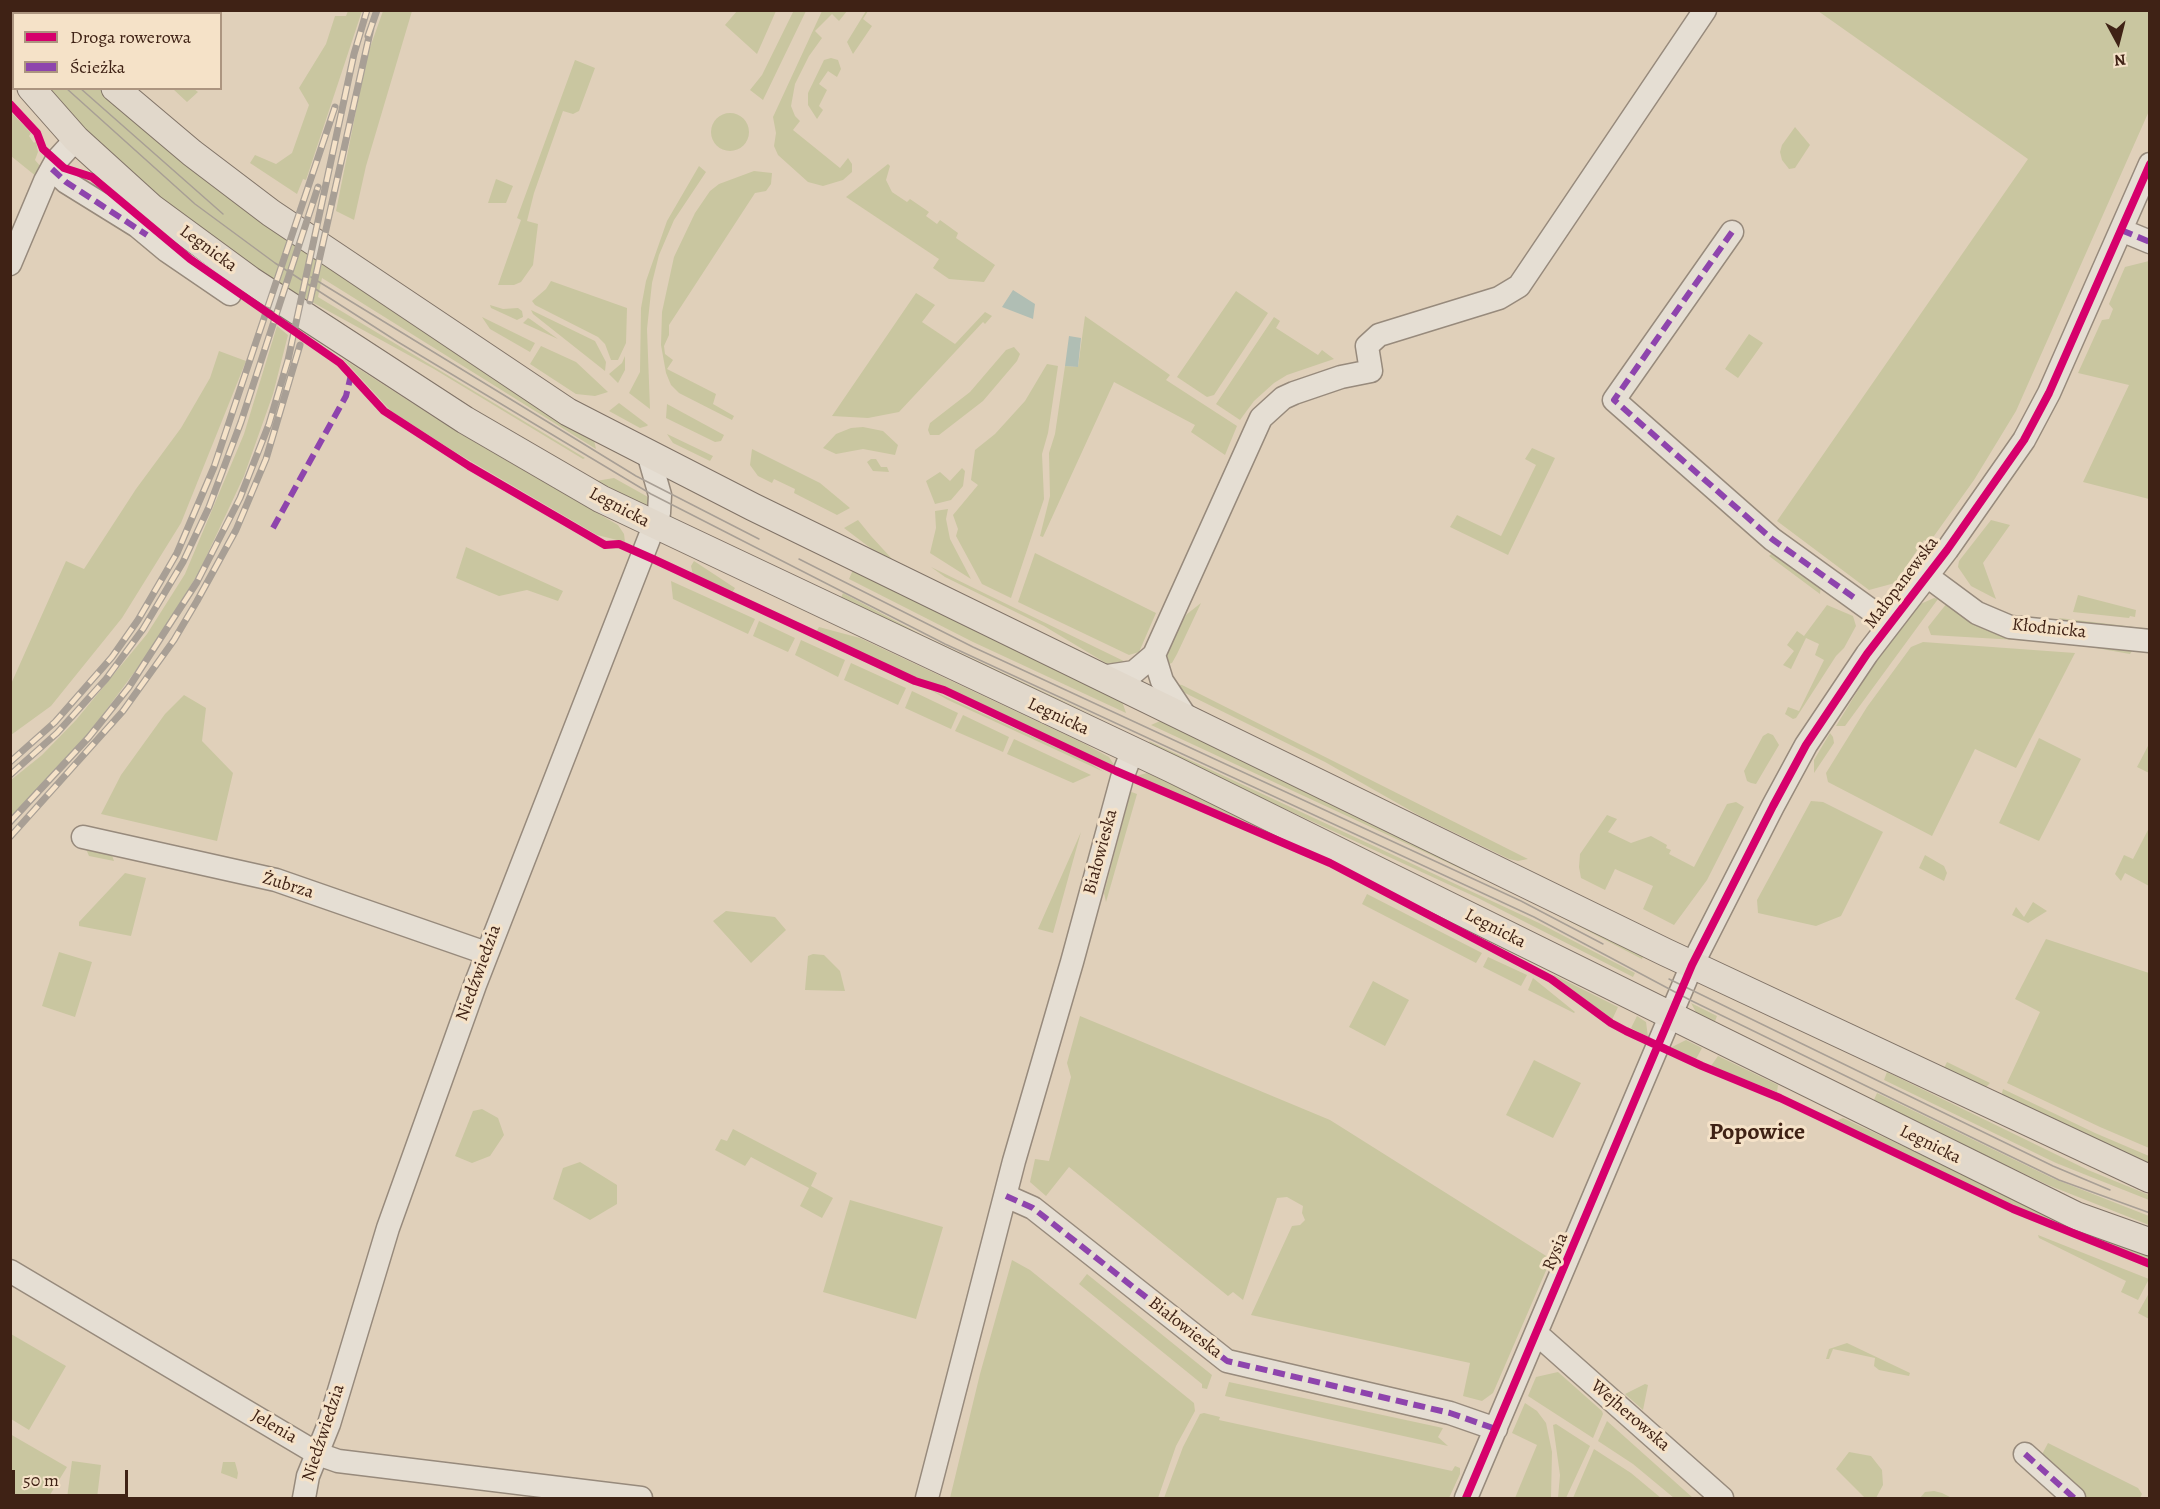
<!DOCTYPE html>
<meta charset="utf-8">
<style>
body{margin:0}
#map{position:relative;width:2160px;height:1509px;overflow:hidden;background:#e0d0ba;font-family:Alegreya,serif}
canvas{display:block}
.frame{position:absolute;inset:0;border:12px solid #3f2215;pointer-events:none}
.legend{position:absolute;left:12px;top:12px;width:210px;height:78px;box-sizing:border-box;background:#f5e2c8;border:2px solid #ac9580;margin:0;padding:8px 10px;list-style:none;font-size:18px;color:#3f2215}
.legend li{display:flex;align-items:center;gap:12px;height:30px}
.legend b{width:30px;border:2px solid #ac9580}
.north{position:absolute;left:2088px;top:12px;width:60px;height:60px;-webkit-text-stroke:4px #f5e2c8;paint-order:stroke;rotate:173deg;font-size:16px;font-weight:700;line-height:24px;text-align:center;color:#3f2215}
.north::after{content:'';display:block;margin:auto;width:21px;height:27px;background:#3f2215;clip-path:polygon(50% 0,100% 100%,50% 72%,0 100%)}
.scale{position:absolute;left:12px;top:1470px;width:116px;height:27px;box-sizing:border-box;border:3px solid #3f2215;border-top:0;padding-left:8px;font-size:18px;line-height:21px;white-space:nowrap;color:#3f2215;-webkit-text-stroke:4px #f5e2c8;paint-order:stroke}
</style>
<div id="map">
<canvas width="2160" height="1509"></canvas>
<div class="frame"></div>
<ul class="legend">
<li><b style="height:8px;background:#d6006c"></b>Droga rowerowa</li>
<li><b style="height:8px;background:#8e44ad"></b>Ścieżka</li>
</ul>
<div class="north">N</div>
<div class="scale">50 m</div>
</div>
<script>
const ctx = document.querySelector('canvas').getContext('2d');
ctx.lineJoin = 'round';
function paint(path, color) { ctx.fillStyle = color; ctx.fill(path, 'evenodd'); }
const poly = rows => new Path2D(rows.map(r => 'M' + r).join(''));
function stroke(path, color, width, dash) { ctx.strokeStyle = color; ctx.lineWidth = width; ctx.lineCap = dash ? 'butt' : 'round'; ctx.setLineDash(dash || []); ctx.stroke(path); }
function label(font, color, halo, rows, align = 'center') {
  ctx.font = font + ' Alegreya,serif'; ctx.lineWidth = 6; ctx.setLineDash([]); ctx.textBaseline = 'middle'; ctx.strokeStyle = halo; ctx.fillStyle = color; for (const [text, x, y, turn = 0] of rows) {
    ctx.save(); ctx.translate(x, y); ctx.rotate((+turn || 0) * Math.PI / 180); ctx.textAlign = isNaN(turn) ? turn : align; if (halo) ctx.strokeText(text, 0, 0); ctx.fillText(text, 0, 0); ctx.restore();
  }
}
const green = poly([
 [794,10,806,11,763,100,750,90,762,75],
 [10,11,20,13,14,14,13,54,11,50],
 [348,11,362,11,306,180,303,179,297,194,250,163,255,155,276,164,292,153,309,105,299,88,326,44,335,16,346,16],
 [383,11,412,11,366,166,354,220,336,211,367,56],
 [737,11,776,11,757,54,725,25],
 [822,11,847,11,839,21,832,14,815,31,822,38,809,56,795,84,791,106,795,116,800,121,793,130,840,168,848,158,852,164,852,172,843,180,823,186,808,182,778,155,774,146,776,133,773,117],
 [866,11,868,11,863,19,872,26,853,54,847,42],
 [1818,11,2149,11,2149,111,2016,411,1974,480,1929,543,1924,540,1895,583,1869,590,1777,521,2028,159],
 [831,58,838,60,841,69,837,77,828,71,819,84,827,90,819,106,823,110,817,119,808,105,808,93,824,60],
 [575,60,595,68,579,111,573,114,563,111,534,193,527,221,538,224,533,265,521,282,514,285,498,285,521,220,517,218],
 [44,89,100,89,142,126,594,440,596,449,322,278,318,297,585,458,583,459,434,369,270,279,151,191],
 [173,89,194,89,198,92,187,102],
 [10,111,31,133,29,136,34,143,36,141,38,152,35,160,41,167,37,177,11,156],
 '711 132a19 19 0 1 1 38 0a19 19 0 1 1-38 0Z',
 [1795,127,1810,145,1795,168,1789,169,1782,160,1780,152,1782,145],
 [888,164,890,166,886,180,892,192,907,202,910,199,929,212,926,216,937,224,940,220,958,233,956,238,995,265,984,282,949,279,933,268,939,259,846,197],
 [699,166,706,172,674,220,659,255,652,283,647,329,650,409,629,393,640,372,641,308,646,281,667,221],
 [754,171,772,173,771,184,766,191,755,193,669,325,669,335,664,346,665,354,673,360,667,369,716,394,713,404,734,416,732,420,679,393,671,385,666,373,661,345,662,312,674,257,695,213,710,191,719,184],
 [496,179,513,186,506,203,488,203],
 [2149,261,2150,261,2149,499,2083,482,2129,385,2078,373,2102,320,2109,319,2113,309,2109,304,2125,267],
 [551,281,627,308,626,343,618,360,611,360,605,344,598,337,535,305,532,301,546,289],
 [1236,291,1268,313,1214,395,1207,397,1177,377],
 [916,293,935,305,922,322,955,344,985,312,992,316,985,324,983,322,899,412,868,418,832,416],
 [490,305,503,309,518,308,522,311,523,317,517,320,491,308],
 [531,310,595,341,606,362,605,371,533,314],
 [1085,316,1170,375,1166,380,1237,426,1225,455,1191,432,1195,425,1114,382,1043,537,1040,536,1050,496,1049,453,1055,434,1065,366,1078,367],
 [482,317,535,343,530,352,490,329],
 [1274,317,1280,321,1276,328,1318,355,1322,350,1334,359,1287,375,1274,383,1254,401,1240,420,1216,404],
 [528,318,530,319,558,339,523,323],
 [277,326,288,335,273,394,244,476,199,572,151,650,89,733,11,817,11,780,42,755,76,720,147,634,185,574,244,434],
 [1749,334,1763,343,1738,378,1725,369],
 [541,346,576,362,608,392,595,396,576,394,530,364],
 [1014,347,1020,354,1017,361,983,401,939,435,930,435,928,430,930,423,970,392,1006,350],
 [219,351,246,361,181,523,122,618,51,706,11,735,11,684,66,561,84,569,136,489,181,428,210,378],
 [625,356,625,370,618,383,609,374,622,363],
 [342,358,459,433,618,525,624,534,625,542,597,535,455,452,391,411],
 [1047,364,1058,366,1048,433,1042,454,1044,499,1011,598,982,584,956,536,958,529,953,515,978,485,971,480,975,450,995,434,1025,401],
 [619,403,648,425,647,426,640,428,609,411],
 [667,404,724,435,721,441,715,442,666,418],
 [863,427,883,431,898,445,895,455,863,449,836,454,823,448,836,434,851,428],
 [667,434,713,456,710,461,673,443],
 [1532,448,1555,458,1508,555,1450,527,1457,515,1501,536,1536,465,1525,459],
 [752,449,820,483,850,508,837,515,794,493,795,489,774,479,772,483,758,476,750,465],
 [871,459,876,459,881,467,887,467,889,472,873,471,867,462],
 [962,468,965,471,963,486,951,500,935,504,926,481,940,472,950,481],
 [614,478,648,497,649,507,644,507,596,481],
 [948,509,946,519,950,539,971,579,930,553,936,528,935,511],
 [858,520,871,536,893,560,877,553,844,528],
 [1991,520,2010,525,1983,563,1996,599,1971,586,1958,567,1959,561],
 [466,547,563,591,558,601,527,590,499,596,456,578],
 [1774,552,1821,585,1820,594,1769,556],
 [1035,553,1156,613,1139,652,1129,655,1018,602],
 [694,561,735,588,732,593,693,575,691,566],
 [931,567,988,595,1134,666,1114,668,1044,626,945,577],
 [853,570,1122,701,1126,713,973,642,849,579],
 [671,581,755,619,748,634,673,599],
 [843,593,924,636,1115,725,840,600],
 [2078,595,2136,610,2135,617,2130,616,2129,618,2073,612],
 [1934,598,1938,599,1845,726,1836,726,1877,659,1916,606],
 [1201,603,1177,654,1172,663,1166,665,1163,663,1170,639,1187,614],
 [1947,603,2134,648,2130,654,2068,643,1931,635,1928,627],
 [1827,605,1853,616,1856,626,1844,648,1836,656,1796,718,1793,719,1785,714,1788,707,1799,711,1824,660,1815,655,1819,644,1806,638,1791,669,1783,665,1794,651,1787,645,1797,631,1804,636],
 [2059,618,2143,628,2144,631,2061,622],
 [759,621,795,638,788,652,753,636],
 [819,627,860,638,1081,742,1109,757,1116,768,945,688,916,679,816,632],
 [801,640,845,660,838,677,795,655],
 [1923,642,2075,653,2016,768,1975,749,1932,836,1828,782,1826,773,1867,707,1911,647],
 [851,663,906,688,898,705,844,680],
 [1170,683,1182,685,1528,859,1518,861,1509,859,1420,816,1325,762,1185,693],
 [927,688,1088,762,1104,772,948,700],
 [912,691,958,713,951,729,905,708],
 [184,695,206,708,202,741,233,773,217,841,101,814,121,775,165,714],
 [963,715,1009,737,1003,752,955,731],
 [1160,721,1644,954,1642,959,1530,901,1151,725],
 [1768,733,1773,735,1779,745,1756,784,1751,783,1747,781,1744,771,1763,736],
 [1830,733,1833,737,1834,743,1814,773,1814,760],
 [2039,738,2081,759,2039,841,1999,823],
 [1014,739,1091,775,1073,783,1007,754],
 [1149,741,1539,923,1635,973,1633,977,1478,898,1153,748],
 [2149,744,2149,773,2137,767],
 [1147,773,1299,844,1299,848,1136,776],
 [1126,790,1137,794,1106,902,1104,893,1128,802],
 [1811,801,1823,802,1883,832,1841,916,1816,926,1758,913,1757,900],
 [1736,802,1744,807,1707,880,1674,925,1643,909,1653,886,1615,869,1605,890,1581,878,1579,867,1580,854,1607,815,1617,819,1608,832,1631,843,1651,836,1667,845,1666,848,1671,850,1669,854,1694,867,1727,804],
 [2149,828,2149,886,2125,873,2121,881,2115,874,2124,855,2133,859],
 [1081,832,1053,933,1038,929],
 [86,849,110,850,114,861,89,856],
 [1925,855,1944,866,1947,873,1944,881,1919,868],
 [125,873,146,878,131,936,79,926,79,922],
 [1367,894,1482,953,1476,963,1362,904],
 [2033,902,2047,911,2028,923,2012,915,2016,907,2024,917],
 [726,911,775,917,786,930,751,963,713,921],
 [2046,939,2149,973,2149,1148,2100,1127,2007,1083,2040,1012,2015,999],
 [59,952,92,962,75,1017,42,1006],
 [813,954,824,955,840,971,845,991,805,990,808,956],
 [1488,957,1527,975,1521,986,1483,967],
 [1554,975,1618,1007,1612,1020,1554,976],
 [1533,978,1575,1012,1574,1013,1528,990],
 [1373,981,1409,1000,1385,1046,1349,1027],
 [1691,1003,1717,1016,1714,1024,1698,1016],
 [1080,1016,1330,1120,1551,1259,1493,1393,1482,1401,1463,1396,1470,1363,1251,1315,1292,1226,1300,1225,1305,1220,1302,1213,1303,1206,1287,1197,1277,1198,1243,1300,1233,1292,1228,1296,1069,1167,1046,1196,1030,1182,1035,1159,1049,1161,1071,1077,1067,1063],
 [1637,1016,1646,1022,1648,1037,1631,1028],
 [1686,1040,1702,1048,1695,1061,1670,1048],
 [1718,1056,1778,1085,1777,1092,1711,1066],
 [1534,1060,1581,1083,1553,1138,1506,1115],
 [1947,1062,1990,1083,1985,1088,1943,1070],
 [1887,1072,2088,1170,2149,1195,2149,1200,2056,1163,1884,1080],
 [2003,1089,2095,1133,2149,1156,2149,1167,2004,1100,2002,1093],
 [1877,1093,2052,1178,2149,1216,2149,1225,2048,1185,1873,1102],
 [482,1109,498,1118,504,1135,490,1156,472,1163,455,1156,473,1111],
 [1843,1118,2039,1210,2149,1253,2149,1261,2035,1216,1960,1181,1836,1121],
 [733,1129,817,1173,811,1186,833,1198,822,1218,800,1206,809,1188,751,1157,745,1166,715,1150,721,1139,727,1141],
 [580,1162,617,1185,617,1204,590,1220,553,1199,563,1168],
 [850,1200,943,1227,916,1319,823,1292],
 [2038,1235,2149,1279,2138,1300,2121,1292,2126,1281,2039,1238],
 [1012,1260,1030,1270,1194,1403,1195,1411,1176,1446,1158,1498,950,1498,980,1374],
 [1087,1274,1212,1375,1207,1389,1202,1388,1202,1384,1079,1284],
 [2149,1293,2150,1319,2149,1319,2138,1313],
 [11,1334,66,1366,29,1430,11,1419],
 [1847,1343,1910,1373,1909,1376,1879,1370,1874,1366,1875,1358,1833,1349,1829,1359,1826,1359,1829,1349],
 [1558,1372,1602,1411,1603,1414,1593,1438,1528,1396,1536,1377],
 [1229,1382,1443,1428,1438,1437,1448,1446,1225,1396],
 [1645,1384,1648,1385,1643,1410,1625,1394],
 [1525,1403,1537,1411,1546,1423,1552,1452,1551,1498,1515,1498,1537,1445,1512,1433],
 [1204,1413,1220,1417,1219,1420,1452,1471,1455,1466,1460,1468,1460,1474,1449,1498,1164,1498,1183,1447,1200,1414],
 [1607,1421,1693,1498,1674,1498,1633,1464,1598,1441],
 [1556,1424,1590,1446,1566,1498,1558,1498,1560,1475,1553,1425],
 [10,1434,67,1467,48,1498,11,1498],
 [2048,1443,2138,1488,2142,1494,2140,1498,2082,1498,2039,1460],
 [1594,1449,1631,1473,1661,1498,1573,1498],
 [1849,1452,1871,1456,1882,1470,1883,1485,1876,1498,1865,1498,1836,1469],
 [72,1461,101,1465,97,1498,67,1498],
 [223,1462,235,1462,238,1473,237,1479,221,1473],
 [1934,1491,1942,1493,1952,1498,1920,1498,1925,1492]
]);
const water = poly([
 [1013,290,1035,304,1033,319,1002,307],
 [1069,336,1081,338,1078,367,1065,366]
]);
const minor = poly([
 [52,169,66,182,137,226,167,251,230,294],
 [2121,230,2150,242],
 [1732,232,1614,400,1772,539,1890,624],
 [10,264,45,181,56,161,76,139],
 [1927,576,1977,613,2010,627,2150,641],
 [1154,655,1162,681,1188,720],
 [1101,677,1134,672,1154,655,1261,418,1283,398,1294,393,1341,377,1371,371,1367,346,1379,335,1499,298,1519,286,1705,10],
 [83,837,276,880,486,953],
 [1006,1196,1033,1208,1227,1361,1450,1413,1496,1429],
 [10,1271,318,1454,338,1461,641,1498],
 [1537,1334,1722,1498],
 [2025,1454,2074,1498],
 [304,1498,308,1476,329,1424,388,1228,475,985,659,513,660,495,648,453],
 [927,1498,1014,1161,1072,962,1122,778,1132,752],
 [1466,1498,1692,965,1773,806,1806,745,1867,654,1947,550,2024,440,2049,393,2150,164]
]);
const major = poly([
 [36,10,39,14],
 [10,65,14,69],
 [31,88,76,139,152,208,250,280,465,420,601,499,1172,769,2077,1216,2150,1242],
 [115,88,192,153,271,213,568,412,753,507,1665,952,2150,1179]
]);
const tram = poly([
 [10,23,14,26],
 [10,37,14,40],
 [66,88,195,204,275,263,398,342,651,494,945,644,1534,917,1690,1000,1940,1122,2059,1180,2150,1213],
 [80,88,223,214],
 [311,277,636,476,759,539],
 [799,559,973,647,1521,901,1603,944],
 [1669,979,2053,1166,2110,1190]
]);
const rail = poly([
 [368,36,377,10],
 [310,301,371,28],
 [10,762,55,722,112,657,138,620,177,553,214,467,335,107],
 [10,775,57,733,106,679,143,629,183,562,209,507,241,422,318,187],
 [10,822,89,737,129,687,197,582,240,498,269,424,288,360,354,54,367,10],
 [10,837,123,711,174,640,197,601,236,530,266,459,300,345]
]);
const quiet = poly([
 [52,169,66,182,147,235],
 [2121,230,2150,242],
 [1732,232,1614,400,1772,539,1856,599],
 [273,528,346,396,351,375],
 [1006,1196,1033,1208,1227,1361,1450,1413,1496,1429],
 [2025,1454,2074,1498]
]);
const cycleway = poly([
 [10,104,37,133,43,149,64,168,92,177,190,259,340,363,384,411,469,466,605,545,619,544,653,559,915,681,944,690,1116,771,1330,863,1551,979,1611,1023,1626,1031,1702,1066,1780,1098,2013,1209,2150,1264],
 [1466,1498,1692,965,1773,806,1806,745,1867,654,1947,550,2024,440,2049,393,2150,164]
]);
const streetNames = [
 ["Legnicka",208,249,36],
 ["Legnicka",619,508,28],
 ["Małopanewska",1902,583,-53],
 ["Kłodnicka",2049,629,6],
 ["Legnicka",1058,717,25],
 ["Białowieska",1101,852,-75],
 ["Żubrza",288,886,17],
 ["Legnicka",1495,929,27],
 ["Niedźwiedzia",479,973,-70],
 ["Legnicka",1930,1145,26],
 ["Rysia",1556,1252,-67],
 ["Białowieska",1185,1328,38],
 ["Wejherowska",1630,1416,41],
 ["Jelenia",274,1427,30],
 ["Niedźwiedzia",324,1433,-72]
];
const districtNames = [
 ["Popowice",1757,1133]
];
paint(green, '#c9c6a0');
paint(water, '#b0beb4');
stroke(minor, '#978a7c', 25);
stroke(major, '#807367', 29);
stroke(minor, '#e5ded3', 22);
stroke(major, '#e1d8cb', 27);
stroke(tram, '#a89f95', 1.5);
stroke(rail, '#a89f95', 7);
stroke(rail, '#f5e2c8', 4.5, [14]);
stroke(quiet, '#8e44ad', 6, [12, 6]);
stroke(cycleway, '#d6006c', 8);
label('18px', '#3f2215', '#f5e2c8', streetNames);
label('bold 24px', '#3f2215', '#f5e2c8', districtNames);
</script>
